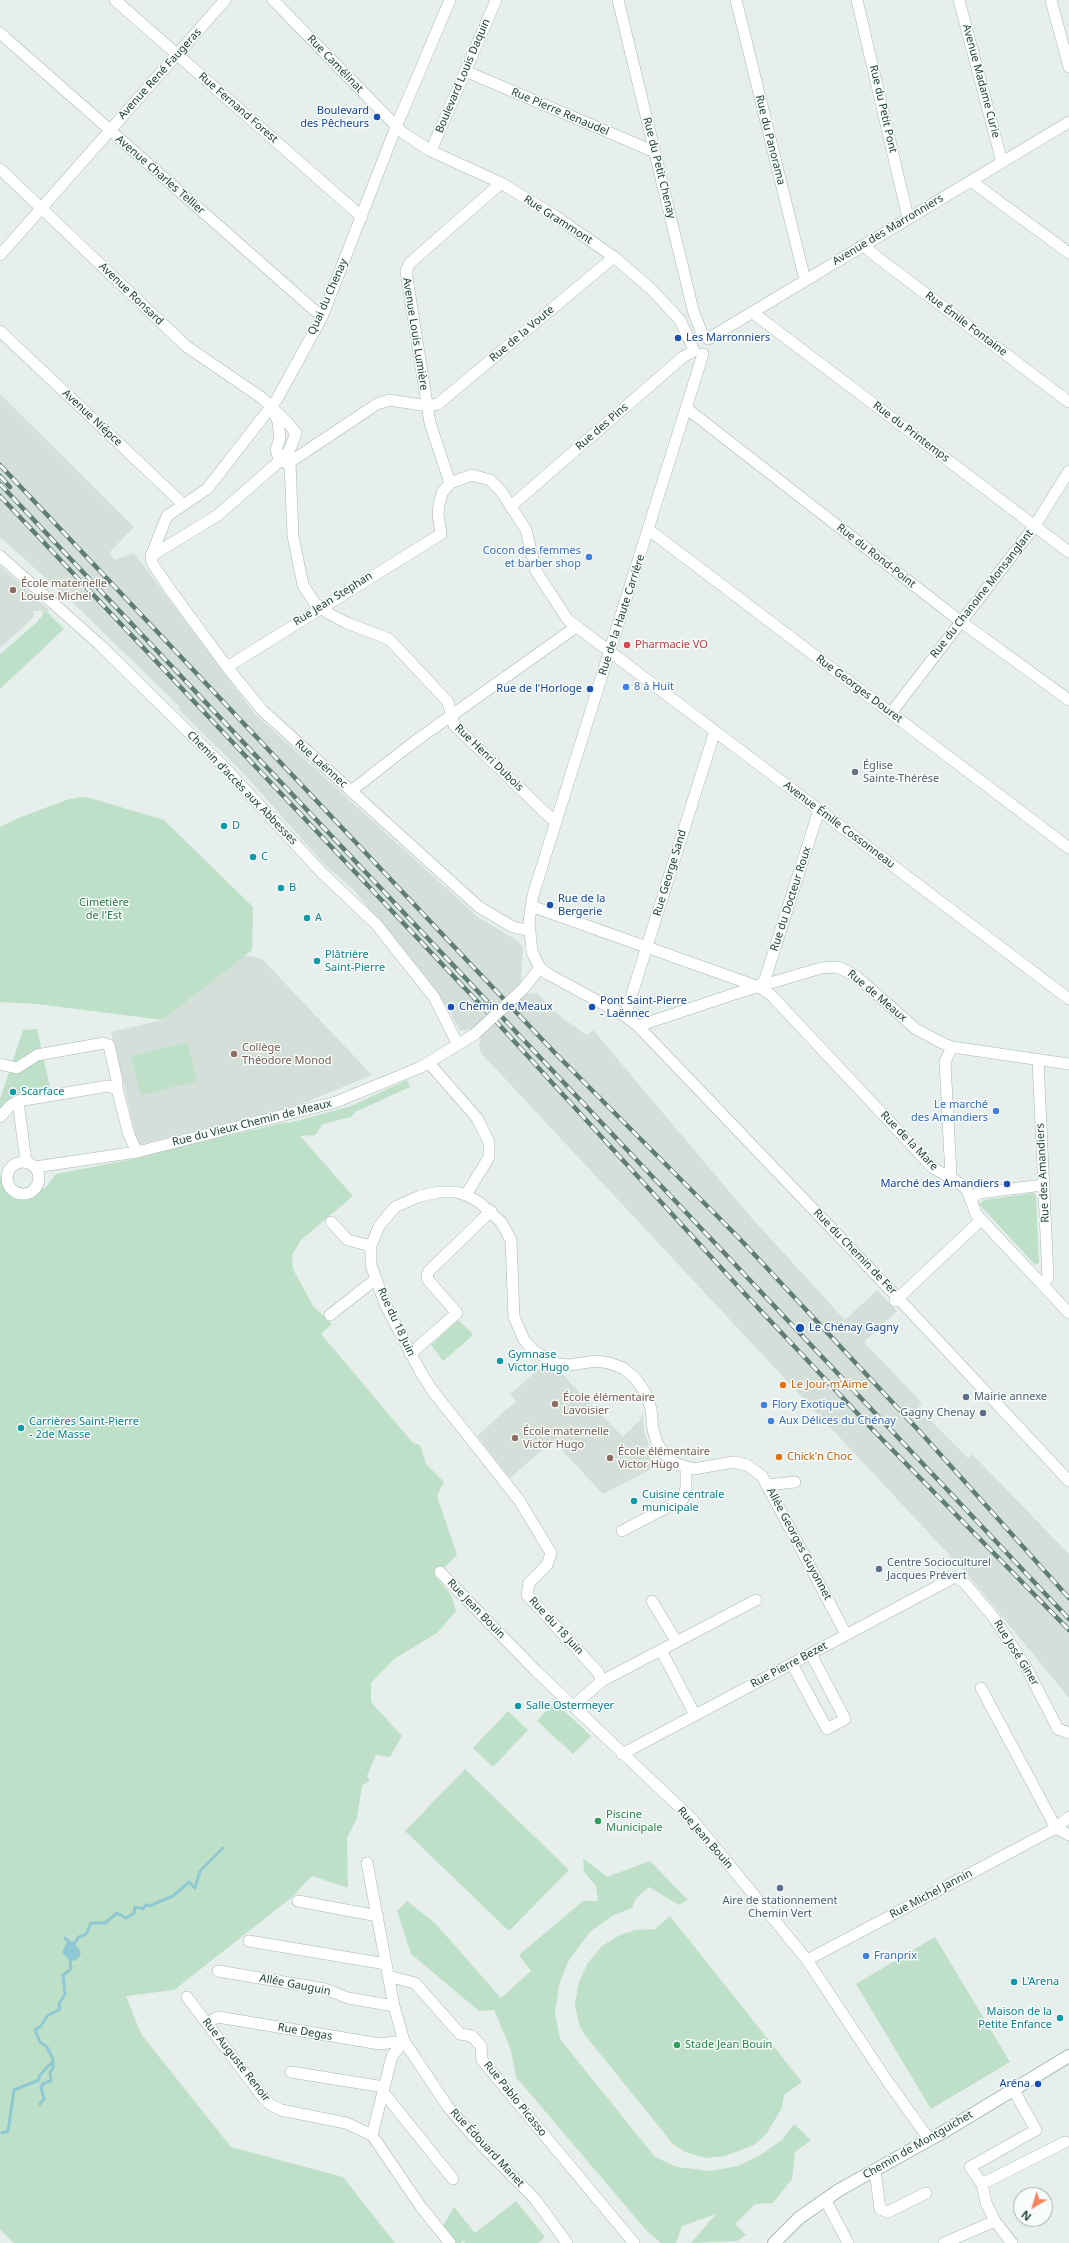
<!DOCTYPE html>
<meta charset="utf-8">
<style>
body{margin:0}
#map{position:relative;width:1069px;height:2243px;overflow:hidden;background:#e6efeb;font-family:"Noto Sans",sans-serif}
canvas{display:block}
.north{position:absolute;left:1013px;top:2187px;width:40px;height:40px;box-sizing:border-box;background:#f7fbf9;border:1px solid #a3b1ad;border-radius:50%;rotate:218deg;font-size:11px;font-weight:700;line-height:16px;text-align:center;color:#24423a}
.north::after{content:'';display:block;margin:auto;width:14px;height:18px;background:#f4845f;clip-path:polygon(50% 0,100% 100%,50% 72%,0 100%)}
</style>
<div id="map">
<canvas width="1069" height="2243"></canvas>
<div class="north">N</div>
</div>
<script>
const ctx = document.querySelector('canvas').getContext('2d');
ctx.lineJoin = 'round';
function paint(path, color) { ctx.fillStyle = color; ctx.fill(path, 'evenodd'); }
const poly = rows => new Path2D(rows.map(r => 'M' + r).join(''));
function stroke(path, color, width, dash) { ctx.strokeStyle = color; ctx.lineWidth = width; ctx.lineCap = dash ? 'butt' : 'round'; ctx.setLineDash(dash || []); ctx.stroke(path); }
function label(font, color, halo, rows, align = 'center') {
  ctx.font = font + ' "Noto Sans",sans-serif'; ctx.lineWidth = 3; ctx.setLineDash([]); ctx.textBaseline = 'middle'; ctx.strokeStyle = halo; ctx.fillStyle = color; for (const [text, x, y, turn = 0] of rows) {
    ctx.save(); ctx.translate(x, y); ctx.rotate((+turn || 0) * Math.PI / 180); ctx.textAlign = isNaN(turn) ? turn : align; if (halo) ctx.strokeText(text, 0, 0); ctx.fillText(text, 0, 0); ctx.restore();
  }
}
const built = poly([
 [0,394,134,527,109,553,115,560,134,553,255,714,478,917,518,941,523,947,521,982,524,994,537,993,562,1018,587,1035,593,1030,749,1215,845,1320,877,1290,897,1311,864,1342,922,1403,918,1408,968,1458,972,1454,1069,1554,1069,1698,968,1575,481,1053,479,1046,481,1038,471,1029,460,1031,448,1008,354,890,326,866,245,775,178,709,181,708,71,601,0,537],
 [0,566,49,610,43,615,42,611,34,611,33,618,0,648],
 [244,956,261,958,372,1075,299,1105,138,1145,111,1032,163,1020],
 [544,1367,561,1373,623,1437,640,1420,643,1413,644,1431,649,1445,645,1449,655,1467,603,1494,553,1441,510,1478,477,1436,516,1401,510,1394,540,1368]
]);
const green = poly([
 [46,611,64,629,0,689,0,654,35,624],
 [81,797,90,798,164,820,253,907,252,950,163,1020,37,1004,0,1002,0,827,16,819,69,799],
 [37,1029,51,1092,0,1111,0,1099,23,1030],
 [187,1042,197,1081,141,1095,131,1056],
 [407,1080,410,1087,355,1112,351,1117,323,1124,315,1135,300,1136,353,1196,301,1240,292,1255,293,1269,313,1306,332,1324,321,1334,413,1443,420,1445,426,1464,444,1482,437,1496,457,1555,435,1576,451,1595,456,1611,437,1633,394,1659,371,1683,371,1702,402,1736,390,1757,376,1755,367,1776,370,1780,362,1786,357,1818,347,1838,348,1888,312,1876,291,1898,174,1990,126,1996,141,2034,231,2147,343,2177,395,2243,14,2243,0,2229,0,1174,5,1186,29,1195,46,1187,56,1174,144,1157,144,1155,287,1122,289,1123,351,1106],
 [1034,1193,1036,1195,1039,1263,1035,1265,979,1204,984,1200],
 [458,1320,473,1334,472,1336,443,1361,431,1345],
 [555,1702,591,1736,573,1754,537,1721],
 [508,1711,528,1730,493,1767,473,1748],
 [465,1769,569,1870,509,1931,405,1831],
 [583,1858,607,1877,650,1861,688,1900,679,1905,649,1887,636,1898,632,1908,612,1916,590,1932,569,1960,559,1985,555,2013,560,2039,655,2157,677,2167,710,2171,738,2166,762,2154,782,2140,794,2124,811,2140,795,2152,792,2179,773,2203,755,2204,735,2224,746,2235,737,2241,691,2243,716,2214,682,2226,676,2243,661,2243,646,2230,516,2077,511,2050,494,2010,479,2011,411,1954,397,1911,407,1901,435,1923,501,1998,531,1971,519,1955,583,1901,598,1901,596,1886,584,1872],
 [670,1916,802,2082,784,2095,782,2108,767,2133,754,2145,725,2156,705,2158,685,2152,673,2144,584,2034,579,2024,575,2005,578,1985,587,1964,602,1946,620,1935,635,1930,655,1929],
 [935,1937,1010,2062,931,2109,856,1984],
 [516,2201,545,2237,538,2243,465,2243,462,2240,461,2243,456,2243,443,2226,454,2207,475,2233]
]);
const water = poly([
 [73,1941,81,1952,79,1958,74,1961,68,1959,62,1952,67,1942]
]);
const stream = poly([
 [65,1938,70,1943],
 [73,1945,79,1937,86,1934,91,1923,105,1923,117,1913,126,1918,134,1913,135,1907,143,1909,146,1905,149,1906,173,1896,189,1882,195,1888,200,1871,223,1848],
 [40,2104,44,2099,41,2087,44,2083,51,2081,50,2072,53,2068,53,2059,47,2047,40,2042,35,2030,41,2026,47,2016,60,2009,59,2004,65,1994,63,1975,71,1969,70,1958],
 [2,2133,8,2131,14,2090,39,2080,39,2076,52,2062]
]);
const street = poly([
 [115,0,362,217],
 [273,0,403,133,431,151,501,183,555,216,614,257,651,289,680,320,692,346],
 [450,0,396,127,322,317,277,399,207,489,167,516,151,556,152,563,169,588,227,667,262,710,479,907,513,927,530,931],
 [618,0,693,310,703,336],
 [736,0,805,280],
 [857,0,908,218],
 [959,0,1002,162],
 [1051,0,1069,67],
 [0,33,322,317],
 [465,71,655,152],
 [431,151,496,0],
 [0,169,186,346,262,398,287,422,296,433,290,449,282,459,218,515,151,556],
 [971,181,1069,253],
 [864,246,877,257,1069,402],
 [0,255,225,0],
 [752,312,1069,552],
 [0,331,183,504],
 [708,339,1069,122],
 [703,354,533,895,529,922,532,952,540,968,548,974,625,1016,638,1026,898,1298,1069,1481],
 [686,408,960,621,1069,700],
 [273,409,278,422,280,438,276,450,278,456,287,464],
 [450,483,430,423,406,271,410,263,501,183],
 [511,506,683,357,694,351],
 [649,530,1069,848],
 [0,556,99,644,227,770,321,872,376,924,434,997,457,1043],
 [227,667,441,534,438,514,439,505,442,493,450,483,472,475,490,480,501,491,526,530,536,571,568,620,1069,999],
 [891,713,1034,527,1069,471],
 [351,791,414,742,576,627],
 [556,823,454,725,448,702,389,639,347,623,328,613,314,602,303,585,293,536,290,462,377,404,389,400,428,406,438,404,614,257],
 [531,906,759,987,771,995,933,1168,958,1182,967,1190,976,1214,1069,1313],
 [759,987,765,979,768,970,819,810],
 [523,989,540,968],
 [625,1016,715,731],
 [638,1026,737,993,821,968,838,967,856,976,916,1029,940,1042,952,1047,1069,1064],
 [1038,1061,1048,1278,1042,1284],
 [429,1063,477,1118,489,1142,489,1157,466,1195],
 [0,1064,17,1068,37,1055,104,1043,109,1045,117,1081,117,1089,129,1135,137,1152],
 [18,1101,26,1162],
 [0,1117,11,1105,18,1101,108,1086,117,1089],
 '7 1178a16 16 0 1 1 32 0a16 16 0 1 1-32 0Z',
 [35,1167,137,1152,336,1102,421,1067,475,1034],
 [951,1176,945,1062,952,1047],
 [971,1199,979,1193,1043,1185],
 [331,1222,348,1240,371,1246],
 [895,1301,981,1220],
 [330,1315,376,1279],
 [410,1354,457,1313,428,1280,427,1275,429,1271,491,1211],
 [767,1485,795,1482],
 [622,1531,683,1499,686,1487,686,1468],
 [440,1572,535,1670,691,1818,807,1960,888,2082,929,2139],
 [652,1601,676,1641],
 [661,1650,695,1715],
 [792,1664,827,1729,845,1719,811,1654],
 [602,1681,756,1600],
 [981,1688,1056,1828],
 [573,1706,602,1681,598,1672,527,1595,529,1583,547,1565,551,1553,519,1500,432,1390,420,1371,385,1304,371,1265,371,1246,379,1226,395,1207,420,1196,439,1192,456,1192,466,1195,479,1202,501,1222,511,1240,514,1317,524,1340,534,1351,558,1364,569,1365,596,1361,609,1363,623,1368,635,1378,645,1392,651,1409,653,1430,657,1443,664,1454,677,1464,694,1469,733,1462,747,1465,762,1476,846,1634],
 [622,1754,955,1577,963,1581,994,1618,1026,1667,1058,1729,1069,1733],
 [1056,1828,1069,1835],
 [367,1863,394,2006,404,2041,448,2107,473,2136,535,2199,567,2243],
 [298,1901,378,1916],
 [249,1941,386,1964],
 [807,1960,1056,1828,1069,1817],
 [218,1971,325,1989,348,1998,394,2006],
 [388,1976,415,1983,460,2034,472,2036,481,2046,482,2060,634,2243],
 [187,1997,265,2100,271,2105,281,2110,346,2123,372,2135,421,2207,450,2243],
 [207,2023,218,2017,380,2044,404,2041],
 [291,2072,384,2087],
 [383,2092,453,2179],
 [372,2135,392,2056,404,2041],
 [875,2170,880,2209,888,2212,926,2193],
 [982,2184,1065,2142],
 [825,2199,848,2243],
 [944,2243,995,2221],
 [1012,2243,995,2221,986,2203,982,2184,970,2167,1036,2130,1013,2089]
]);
const secondary = poly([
 [774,2243,799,2218,839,2190,945,2131,1069,2056]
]);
const rail = poly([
 [0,465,461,954,555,1053,738,1237,922,1434,1069,1598],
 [0,476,10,487],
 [0,484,1069,1619],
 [0,496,493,1018,745,1294,873,1430,1069,1630]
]);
const streetBridge = poly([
 [475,1034,523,989]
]);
const markers = [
 [377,117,4,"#1a4fb4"],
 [678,338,4,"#1a4fb4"],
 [589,557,4,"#3f7fe0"],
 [13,590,4,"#8d6e63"],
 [627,645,4,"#e0444e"],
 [626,687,4,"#3f7fe0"],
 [590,689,4,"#1a4fb4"],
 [855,772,4,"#6b7280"],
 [224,826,4,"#0f9aa8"],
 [253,857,4,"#0f9aa8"],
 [281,888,4,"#0f9aa8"],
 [550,905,4,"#1a4fb4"],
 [307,918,4,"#0f9aa8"],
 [317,961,4,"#0f9aa8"],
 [451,1007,4,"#1a4fb4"],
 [592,1007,4,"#1a4fb4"],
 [234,1054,4,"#8d6e63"],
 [13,1092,4,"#0f9aa8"],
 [996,1111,4,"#3f7fe0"],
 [1007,1184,4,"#1a4fb4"],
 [800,1328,5,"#1a4fb4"],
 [500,1361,4,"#0f9aa8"],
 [783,1385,4,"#e8710a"],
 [966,1397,4,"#5c6f8a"],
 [555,1404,4,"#8d6e63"],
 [764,1405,4,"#3f7fe0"],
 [983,1413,4,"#5c6f8a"],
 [771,1421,4,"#3f7fe0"],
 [21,1428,4,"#0f9aa8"],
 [515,1438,4,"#8d6e63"],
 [779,1457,4,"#e8710a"],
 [610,1458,4,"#8d6e63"],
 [634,1501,4,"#0f9aa8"],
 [879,1569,4,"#5c6f8a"],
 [518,1706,4,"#0f9aa8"],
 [598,1821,4,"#2e9e5b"],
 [780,1888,4,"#5c6f8a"],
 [866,1956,4,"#3f7fe0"],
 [1014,1982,4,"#0f9aa8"],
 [1060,2018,4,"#0f9aa8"],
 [677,2045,4,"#2e9e5b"],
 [1038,2084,4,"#1a4fb4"]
];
const streetNames = [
 ["Rue Camélinat",335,64,46],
 ["Avenue René Faugeras",160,74,-48],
 ["Boulevard Louis Daquin",463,76,-67],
 ["Avenue Madame Curie",981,81,75],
 ["Rue Fernand Forest",238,108,41],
 ["Rue du Petit Pont",883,109,77],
 ["Rue Pierre Renaudel",560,112,23],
 ["Rue du Panorama",770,140,76],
 ["Rue du Petit Chenay",659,168,76],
 ["Avenue Charles Tellier",160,175,41],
 ["Rue Grammont",558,220,33],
 ["Avenue des Marronniers",888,230,-31],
 ["Avenue Ronsard",131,294,44],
 ["Quai du Chenay",328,297,-66],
 ["Rue Émile Fontaine",966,324,37],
 ["Avenue Louis Lumière",415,334,81],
 ["Rue de la Voute",522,334,-40],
 ["Avenue Niépce",92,418,43],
 ["Rue des Pins",602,427,-41],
 ["Rue du Printemps",911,432,37],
 ["Rue du Rond-Point",876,556,38],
 ["Rue du Chanoine Monsanglant",982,594,-52],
 ["Rue Jean Stephan",333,599,-32],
 ["Rue de la Haute Carrière",622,615,-72],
 ["Rue Georges Douret",859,689,37],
 ["Rue Henri Dubois",489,758,44],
 ["Rue Laënnec",321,764,42],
 ["Chemin d'accès aux Abbesses",242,788,46],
 ["Avenue Émile Cossonneau",839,825,37],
 ["Rue George Sand",670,873,-73],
 ["Rue du Docteur Roux",791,899,-72],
 ["Rue de Meaux",877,996,40],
 ["Rue du Vieux Chemin de Meaux",252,1123,-14],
 ["Rue de la Mare",909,1141,46],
 ["Rue des Amandiers",1043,1173,-93],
 ["Rue du Chemin de Fer",855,1252,46],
 ["Rue du 18 Juin",396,1322,65],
 ["Allée Georges Guyonnet",799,1544,62],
 ["Rue Jean Bouin",476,1609,46],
 ["Rue du 18 Juin",556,1626,47],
 ["Rue José Giner",1016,1653,58],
 ["Rue Pierre Bezet",789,1665,-28],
 ["Rue Jean Bouin",705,1838,49],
 ["Rue Michel Jannin",931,1894,-28],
 ["Allée Gauguin",295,1985,11],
 ["Rue Degas",305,2032,10],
 ["Rue Auguste Renoir",236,2060,52],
 ["Rue Pablo Picasso",515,2099,51],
 ["Chemin de Montguichet",918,2145,-30],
 ["Rue Édouard Manet",487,2148,47]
];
const transitNames = [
 ["Boulevard",369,111,"right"],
 ["des Pêcheurs",369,124,"right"],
 ["Les Marronniers",686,338],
 ["Rue de l'Horloge",582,689,"right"],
 ["Rue de la",558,899],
 ["Bergerie",558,912],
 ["Pont Saint-Pierre",600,1001],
 ["- Laënnec",600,1014],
 ["Chemin de Meaux",459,1007],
 ["Marché des Amandiers",999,1184,"right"],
 ["Le Chénay Gagny",809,1328],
 ["Aréna",1030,2084,"right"]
];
const shopNames = [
 ["Cocon des femmes",581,551,"right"],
 ["et barber shop",581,564,"right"],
 ["8 à Huit",634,687],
 ["Le marché",988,1105,"right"],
 ["des Amandiers",988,1118,"right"],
 ["Flory Exotique",772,1405],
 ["Aux Délices du Chénay",779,1421],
 ["Franprix",874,1956]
];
const educationNames = [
 ["École maternelle",21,584],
 ["Louise Michel",21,597],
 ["Collège",242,1048],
 ["Théodore Monod",242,1061],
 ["École élémentaire",563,1398],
 ["Lavoisier",563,1411],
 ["École maternelle",523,1432],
 ["Victor Hugo",523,1445],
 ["École élémentaire",618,1452],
 ["Victor Hugo",618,1465]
];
const healthNames = [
 ["Pharmacie VO",635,645]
];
const worshipNames = [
 ["Église",863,766],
 ["Sainte-Thérèse",863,779]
];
const cultureNames = [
 ["D",232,826],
 ["C",261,857],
 ["B",289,888],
 ["A",315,918],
 ["Plâtrière",325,955],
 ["Saint-Pierre",325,968],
 ["Scarface",21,1092],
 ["Gymnase",508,1355],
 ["Victor Hugo",508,1368],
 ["Carrières Saint-Pierre",29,1422],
 ["- 2de Masse",29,1435],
 ["Cuisine centrale",642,1495],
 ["municipale",642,1508],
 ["Salle Ostermeyer",526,1706],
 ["L'Arena",1022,1982],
 ["Maison de la",1052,2012,"right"],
 ["Petite Enfance",1052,2025,"right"]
];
const parkNames = [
 ["Cimetière",104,903],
 ["de l'Est",104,916]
];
const foodNames = [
 ["Le Jour m'Aime",791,1385],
 ["Chick'n Choc",787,1457]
];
const serviceNames = [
 ["Mairie annexe",974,1397],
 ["Gagny Chenay",975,1413,"right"],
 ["Centre Socioculturel",887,1563],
 ["Jacques Prévert",887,1576],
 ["Aire de stationnement",780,1901,"center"],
 ["Chemin Vert",780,1914,"center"]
];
const leisureNames = [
 ["Piscine",606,1815],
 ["Municipale",606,1828],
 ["Stade Jean Bouin",685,2045]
];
paint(built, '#d4dfda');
paint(green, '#bfe0c8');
paint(water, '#8ec9d4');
stroke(stream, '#8ec9d4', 3);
stroke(street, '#a8b8b2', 12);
stroke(secondary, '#a4bbb3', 14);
stroke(street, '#fff', 11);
stroke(secondary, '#fff', 12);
stroke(rail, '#5f7d75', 4.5);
stroke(rail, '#f7fbf9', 3, [9]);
stroke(streetBridge, '#a8b8b2', 12, []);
stroke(streetBridge, '#fff', 11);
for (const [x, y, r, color] of markers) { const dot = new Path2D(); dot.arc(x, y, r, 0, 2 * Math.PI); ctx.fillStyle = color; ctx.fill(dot); stroke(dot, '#f7fbf9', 1.5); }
label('11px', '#24423a', '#f7fbf9', streetNames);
label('11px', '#164399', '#f7fbf9', transitNames, 'left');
label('11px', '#366cbe', '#f7fbf9', shopNames, 'left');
label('11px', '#785e54', '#f7fbf9', educationNames, 'left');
label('11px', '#be3a42', '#f7fbf9', healthNames, 'left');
label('11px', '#5b616d', '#f7fbf9', worshipNames, 'left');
label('11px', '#0d838f', '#f7fbf9', cultureNames, 'left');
label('11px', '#2d7a4b', '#f7fbf9', parkNames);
label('11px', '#c56008', '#f7fbf9', foodNames, 'left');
label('11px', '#4e5e75', '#f7fbf9', serviceNames, 'left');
label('11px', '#27864d', '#f7fbf9', leisureNames, 'left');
</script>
